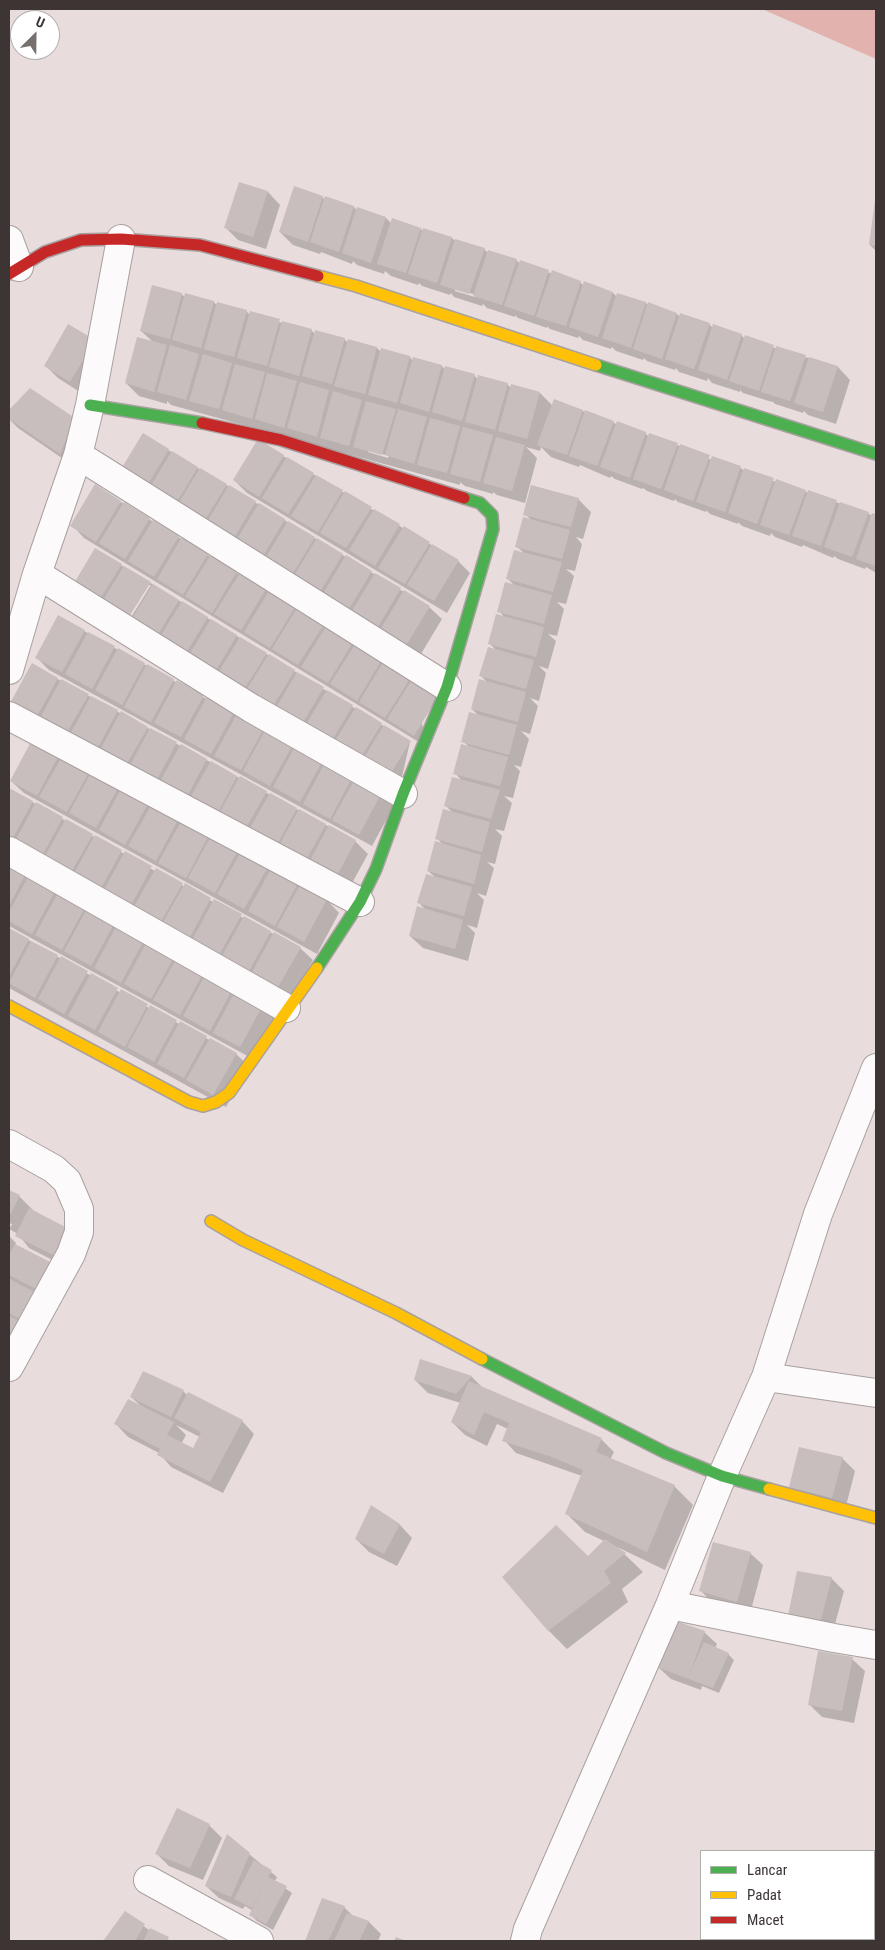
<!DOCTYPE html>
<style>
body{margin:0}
#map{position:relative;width:885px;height:1950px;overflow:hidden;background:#e8dddc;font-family:"Roboto Condensed",sans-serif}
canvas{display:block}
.frame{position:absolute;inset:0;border:10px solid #3c3534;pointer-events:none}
.legend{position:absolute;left:700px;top:1850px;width:175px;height:90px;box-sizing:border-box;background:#fff;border:1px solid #b1aeae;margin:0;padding:6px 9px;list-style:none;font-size:15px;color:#3c3534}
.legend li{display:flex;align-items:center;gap:10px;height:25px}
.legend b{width:25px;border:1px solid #b1aeae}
.north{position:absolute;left:10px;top:10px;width:50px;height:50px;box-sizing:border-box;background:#fff;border:1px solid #b1aeae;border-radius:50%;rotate:23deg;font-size:14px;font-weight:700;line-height:20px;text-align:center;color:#3c3534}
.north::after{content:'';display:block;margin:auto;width:18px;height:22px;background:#78706f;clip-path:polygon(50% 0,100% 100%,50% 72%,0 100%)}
</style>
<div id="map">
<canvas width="885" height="1950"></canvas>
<div class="frame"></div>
<ul class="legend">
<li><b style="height:6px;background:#4caf50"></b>Lancar</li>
<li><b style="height:6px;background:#ffc107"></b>Padat</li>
<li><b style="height:6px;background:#c62828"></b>Macet</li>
</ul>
<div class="north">U</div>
</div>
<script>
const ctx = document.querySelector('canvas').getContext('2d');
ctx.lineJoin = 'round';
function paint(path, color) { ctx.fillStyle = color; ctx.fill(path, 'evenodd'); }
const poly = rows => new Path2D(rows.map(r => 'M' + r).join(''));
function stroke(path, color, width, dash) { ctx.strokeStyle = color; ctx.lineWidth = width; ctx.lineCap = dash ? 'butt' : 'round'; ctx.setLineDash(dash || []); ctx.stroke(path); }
const forest = poly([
 [762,9,876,9,876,59]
]);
const shadow = poly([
 [240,183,268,192,280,205,266,249,238,240,225,227],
 [322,197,325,200,326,198,354,207,357,211,358,209,386,218,391,223,421,229,423,232,424,229,452,238,456,242,484,249,488,253,516,260,520,264,580,282,584,286,585,283,613,293,617,297,646,303,648,306,677,314,680,317,709,324,713,328,741,335,745,339,838,367,850,380,836,424,808,415,804,411,803,413,775,404,772,401,772,402,743,393,740,390,740,392,712,383,708,378,707,381,679,372,676,368,675,370,647,361,644,358,643,360,616,351,612,347,611,349,583,340,579,336,578,338,550,329,547,326,547,328,518,318,515,315,515,317,487,308,483,304,482,306,454,297,451,293,450,295,422,286,419,283,418,285,391,276,385,271,384,274,357,265,353,261,352,264,321,252,320,254,293,245,280,232],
 [455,288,476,295,475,297,455,291],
 [876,201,876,251,870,245],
 [181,294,185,297,185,295,214,302,217,306,246,311,250,315,311,330,315,334,344,339,348,343,377,348,381,352,382,350,410,357,413,361,442,366,445,370,474,375,478,380,507,384,511,388,511,386,540,393,553,406,582,411,613,422,617,425,645,433,649,437,677,445,712,460,713,457,741,468,744,471,868,513,872,516,873,514,876,516,876,573,866,567,865,569,838,559,834,556,833,558,803,545,802,547,775,537,771,533,770,536,742,526,738,522,738,524,710,514,706,510,706,512,678,502,675,499,674,501,647,491,643,488,642,489,615,479,611,476,610,478,580,465,579,467,551,457,541,447,540,451,526,447,537,458,525,503,497,495,493,492,493,494,465,486,460,482,460,485,171,405,167,401,167,404,139,396,126,383,153,342,141,331],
 [368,450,389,456,388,458,368,452],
 [94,341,83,394,58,378,45,365],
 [30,390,74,419,72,465,18,428,9,419,9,412],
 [168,450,429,607,442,619,418,659,132,487],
 [283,456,458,561,470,573,447,613,247,493,234,480],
 [578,499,591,512,583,539,576,537,582,544,575,571,566,569,574,576,566,604,557,602,564,609,557,636,548,634,556,641,548,669,539,666,546,673,539,701,530,698,538,706,530,734,521,731,529,739,521,767,514,765,520,771,513,798,504,796,512,803,504,831,495,829,502,836,495,864,487,862,494,868,486,896,477,893,484,900,477,928,467,925,475,933,468,961,423,948,410,936,426,910,419,903,435,877,428,871,443,845,437,838,453,813,446,806,462,781,455,773,469,747,463,741,479,716,472,709,488,683,481,676,496,650,490,644,505,618,499,611,515,586,508,579,524,553,516,546,531,520,525,514],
 [121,502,413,681,427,747,84,538,72,525],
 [121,565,410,742,398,794,125,627,151,585,148,585,123,625,84,602],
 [59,617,237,716,356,779,394,806,372,846,49,670,36,657],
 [32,665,355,841,368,854,346,894,23,718],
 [33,740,327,900,339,913,317,954,24,793,11,781],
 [9,789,155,871,300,948,313,960,290,1001,9,847],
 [9,867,117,928,263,1006,275,1019,253,1059,9,926],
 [9,929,121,993,236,1054,249,1066,226,1107,9,988],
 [9,1191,19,1196,32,1209,72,1270,29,1248,18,1234,9,1229,9,1225,11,1227,12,1224,9,1223],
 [9,1236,16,1243,15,1245,57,1267,9,1379,9,1280,13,1282,9,1278],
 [421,1361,472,1377,483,1388,601,1439,614,1452,610,1460,674,1486,693,1505,665,1570,617,1547,643,1572,622,1589,628,1602,567,1649,548,1630,588,1557,604,1541,585,1532,567,1514,582,1476,516,1453,504,1440,508,1429,497,1424,487,1446,465,1435,452,1422,461,1403,428,1393,415,1380],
 [183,1391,187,1395,242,1421,254,1434,223,1493,171,1467,159,1453,128,1437,116,1424,141,1406,131,1397],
 [176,1425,200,1437,193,1450,181,1444,186,1435],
 [842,1458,855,1471,845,1510,790,1487],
 [371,1507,400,1525,412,1538,397,1566,369,1552,356,1539],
 [750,1553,763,1565,750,1614,714,1604,701,1591],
 [831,1578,844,1591,832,1635,789,1616],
 [704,1632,717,1644,715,1648,728,1654,734,1660,719,1693,702,1686,701,1690,671,1679,658,1667],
 [852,1659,865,1671,854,1723,822,1717,809,1704],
 [209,1825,222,1838,203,1880,169,1866,157,1854],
 [249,1854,277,1877,275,1881,292,1893,273,1930,257,1921,251,1915,253,1911,245,1906,243,1909,219,1898,206,1886],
 [323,1900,344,1907,353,1916,369,1922,381,1934,378,1941,306,1941],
 [126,1912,150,1931,171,1941,104,1941]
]);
const building = poly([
 [239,182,268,191,253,237,224,228],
 [294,186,323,196,308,242,279,232],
 [325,196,354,206,339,252,310,242],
 [875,200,876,200,876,246,869,245],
 [357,207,386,217,371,263,342,253],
 [392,218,421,228,406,273,377,264],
 [423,228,452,237,437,283,408,274],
 [455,239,485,248,469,294,440,285],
 [488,250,517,259,502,305,473,296],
 [520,260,549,270,534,316,504,306],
 [552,270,581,281,566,326,536,317],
 [584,281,613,292,598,337,569,327],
 [152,285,182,293,170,339,140,331],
 [185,293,214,301,201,348,172,340],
 [617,293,646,302,631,348,602,338],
 [217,302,247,310,234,357,204,349],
 [648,302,677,313,662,359,633,349],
 [250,311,280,319,267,366,237,358],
 [680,313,710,323,694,369,665,359],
 [282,321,312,329,299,376,269,367],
 [68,324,95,340,70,382,44,366],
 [713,324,742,334,727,380,698,370],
 [315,330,345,338,332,384,302,376],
 [745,335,774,345,759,391,729,381],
 [137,337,167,345,154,392,125,383],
 [348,339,377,347,365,394,334,386],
 [170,345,199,354,186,400,157,392],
 [776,346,806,355,790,401,761,392],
 [381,348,410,356,397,403,368,395],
 [203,354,232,363,219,409,189,401],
 [413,357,442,365,429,412,400,403],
 [809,357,838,366,823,412,794,403],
 [235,364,265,372,252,419,222,410],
 [445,366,475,374,462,421,432,412],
 [267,373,297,381,284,428,255,419],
 [478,375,508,383,495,430,465,422],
 [300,382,329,390,317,437,287,428],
 [511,384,540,392,527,439,498,431],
 [30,388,75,418,60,454,9,419,9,410],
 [333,391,362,400,349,446,320,438],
 [554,399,583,410,567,455,537,445],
 [366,401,396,409,382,455,353,447],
 [398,409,427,417,414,464,385,455],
 [585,410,614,421,597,466,569,456],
 [430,418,460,426,447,473,417,465],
 [617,421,646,432,630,478,600,467],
 [463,427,493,435,480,482,450,474],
 [143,433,169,449,144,491,118,474],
 [649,433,678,443,661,489,633,479],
 [496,437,525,445,512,491,483,483],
 [258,439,284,455,259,497,233,480],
 [680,444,710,455,693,501,664,490],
 [172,451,198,467,173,508,147,492],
 [712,456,741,466,725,512,696,502],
 [287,457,314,473,288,514,262,498],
 [200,468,227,484,202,525,175,509],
 [744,468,774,478,757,524,728,513],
 [316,475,343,490,318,532,291,516],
 [776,479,806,490,789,535,760,525],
 [95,484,121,501,96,542,70,526],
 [229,485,256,501,231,543,204,527],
 [531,485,579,498,571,527,523,515],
 [808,490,837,500,821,546,792,536],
 [345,491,372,507,346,548,320,533],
 [124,502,150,518,125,559,99,543],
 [840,502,869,512,852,557,824,547],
 [259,503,285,519,260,561,234,544],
 [374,509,400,524,375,566,349,550],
 [872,513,876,514,876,566,856,559],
 [523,517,570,530,562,559,515,547],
 [153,520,179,536,154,577,128,561],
 [288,521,315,537,290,578,263,562],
 [404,526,430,542,405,584,378,568],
 [182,537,208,554,183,595,157,579],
 [317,538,343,554,318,595,292,579],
 [432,544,459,560,434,601,407,585],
 [95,548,122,564,96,605,70,590],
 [514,550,562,562,553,592,506,579],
 [211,555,237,571,212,613,185,596],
 [346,555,372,571,347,612,321,597],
 [124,566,151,582,125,623,99,607],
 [240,573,266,589,241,630,214,614],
 [375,573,401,588,376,630,350,614],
 [505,582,552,595,544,624,497,612],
 [153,584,179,600,154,641,128,625],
 [404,590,430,606,405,647,379,632],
 [269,591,295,607,270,648,244,632],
 [182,601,208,617,183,658,157,642],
 [297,608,324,624,298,665,272,649],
 [496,614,544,627,536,657,488,644],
 [58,615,85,630,62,672,35,658],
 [211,619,237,635,212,677,186,660],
 [327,625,353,642,328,683,301,667],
 [88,632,115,646,92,689,65,674],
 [240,637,267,653,241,694,215,678],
 [356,643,382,659,357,701,330,684],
 [488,647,534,660,526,689,479,676],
 [118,648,145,663,122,705,95,690],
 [269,654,295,670,270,711,243,695],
 [384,661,411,677,385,718,359,702],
 [32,663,58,678,35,720,9,705],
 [147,664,174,679,151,722,124,707],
 [297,672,324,687,299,729,273,713],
 [413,678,439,695,414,736,387,719],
 [61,679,89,694,65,736,38,722],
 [479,679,526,692,518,722,471,709],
 [177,680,204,695,181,737,154,723],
 [327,690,353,705,328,747,302,731],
 [91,696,118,710,95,753,68,738],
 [207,697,234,712,211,754,184,739],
 [356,707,382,723,357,764,330,749],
 [121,711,148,727,124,769,98,754],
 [469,712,517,725,509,755,461,742],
 [237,714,264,728,241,770,214,756],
 [384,725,411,741,385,782,359,766],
 [150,728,177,742,154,785,127,771],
 [266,729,293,744,270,786,243,771],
 [33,738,60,753,37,796,10,781],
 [181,744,207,759,184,802,157,787],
 [461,744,508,757,500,786,453,774],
 [296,745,323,760,300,802,273,787],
 [63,755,90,770,67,812,39,797],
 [211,761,237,776,215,818,187,803],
 [326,761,353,776,330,819,303,804],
 [92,771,119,786,96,828,69,813],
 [240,776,267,791,243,833,216,819],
 [356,777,382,792,359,835,332,820],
 [452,777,500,790,491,819,444,806],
 [122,787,149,802,125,845,99,830],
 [9,788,33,801,10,843,9,842],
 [270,793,297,808,274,850,246,835],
 [36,802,63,817,40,860,13,845],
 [152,804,179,818,156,861,128,846],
 [299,809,326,824,303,866,276,851],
 [443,809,490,822,482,852,435,839],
 [66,819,93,834,69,876,42,861],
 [182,820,209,835,186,878,158,863],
 [329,825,356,840,333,883,306,868],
 [95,835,122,850,99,892,72,877],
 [211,836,238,850,215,893,188,878],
 [435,841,481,855,474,884,427,871],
 [125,851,152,866,129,909,102,894],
 [241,852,268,867,244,909,217,894],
 [9,866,25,875,9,906],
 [156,868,183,883,159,925,132,910],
 [271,869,298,883,275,926,248,911],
 [426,874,472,887,464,916,417,903],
 [28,877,55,891,32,934,9,921,9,912],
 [185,883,211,898,188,941,161,926],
 [300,885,327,899,304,942,277,927],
 [58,893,85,907,62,950,35,935],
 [214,899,242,914,218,957,191,942],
 [417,906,463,920,455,949,409,936],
 [87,909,114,924,91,966,64,951],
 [244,916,271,931,248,973,221,958],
 [117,925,144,940,121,983,94,968],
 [9,928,29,939,9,976],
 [274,932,301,947,277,989,251,974],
 [31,941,58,955,35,998,9,983],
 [147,942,174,957,151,999,124,984],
 [61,956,88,971,64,1014,38,999],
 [177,958,204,972,180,1015,153,1000],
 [91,973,118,988,95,1030,68,1016],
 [206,974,233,988,210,1031,183,1016],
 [121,989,148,1004,125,1047,98,1032],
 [236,990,263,1005,240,1047,213,1033],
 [150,1005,177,1020,154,1062,127,1047],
 [180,1021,207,1036,184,1078,157,1064],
 [210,1038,237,1053,213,1095,186,1080],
 [9,1190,20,1195,9,1217],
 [29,1208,73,1231,59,1258,15,1236],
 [15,1244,58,1266,44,1293,9,1275,9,1255],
 [9,1279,42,1296,28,1323,9,1313],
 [9,1316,25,1324,9,1350],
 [420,1359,472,1376,456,1394,414,1380],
 [143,1371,184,1390,171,1417,130,1397],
 [469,1381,602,1438,596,1452,675,1485,647,1552,565,1514,583,1470,552,1457,502,1441,509,1423,484,1412,474,1435,451,1422],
 [188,1392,243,1420,210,1482,157,1455,160,1449,114,1424,128,1399,174,1422,167,1435,193,1448,201,1432,174,1418],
 [799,1447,843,1457,832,1498,789,1487],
 [371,1505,400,1524,384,1554,355,1539],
 [556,1525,588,1556,605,1539,626,1553,604,1571,611,1583,548,1631,502,1577],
 [713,1542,751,1552,737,1602,699,1591],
 [797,1571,832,1577,820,1623,788,1616],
 [673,1620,705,1631,690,1673,704,1642,729,1653,713,1688,657,1667],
 [818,1651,853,1657,842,1711,808,1705],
 [177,1808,210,1824,190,1868,155,1854],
 [227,1834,250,1853,231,1897,205,1886],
 [254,1860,272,1870,268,1877,287,1886,266,1924,249,1915,267,1879,252,1908,234,1899],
 [322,1898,345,1906,328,1941,305,1941],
 [125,1911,145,1924,135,1941,103,1941],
 [347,1913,369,1921,359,1941,334,1941],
 [150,1928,169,1937,167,1941,143,1941],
 [396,1937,406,1941,394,1941]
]);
const street = poly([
 [9,240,19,267],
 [78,455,447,687],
 [37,574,251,708,403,794],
 [9,670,37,574,78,455,90,405,121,239],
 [9,716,360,902],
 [9,851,286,1008],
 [9,1144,54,1169,67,1181,79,1209,79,1232,71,1254,9,1367],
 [766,1377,876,1393],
 [670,1605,722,1476,766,1377,818,1214,876,1068],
 [148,1880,259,1941],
 [525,1941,528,1929,670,1605,834,1638,876,1645]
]);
const fast = poly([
 [596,365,876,454],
 [90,405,202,423],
 [317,968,360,902,376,869,403,794,447,687,493,529,492,515,480,503,464,498],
 [482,1359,666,1453,722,1476,769,1489]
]);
const slow = poly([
 [318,276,356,286,596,365],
 [9,1006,189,1102,203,1106,216,1102,229,1093,317,968],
 [211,1221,243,1240,396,1313,482,1359],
 [769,1489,876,1518]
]);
const jam = poly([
 [9,274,45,252,81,240,121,239,200,245,318,276],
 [202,423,281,440,464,498]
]);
paint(forest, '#e2b3ae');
paint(shadow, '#0003');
paint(building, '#c7bebd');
stroke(street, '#a9a0a0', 30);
stroke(fast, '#a9a0a0', 14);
stroke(slow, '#a9a0a0', 14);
stroke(jam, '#a9a0a0', 14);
stroke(street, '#fcfafa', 28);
stroke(fast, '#4caf50', 11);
stroke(slow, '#ffc107', 11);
stroke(jam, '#c62828', 11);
</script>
